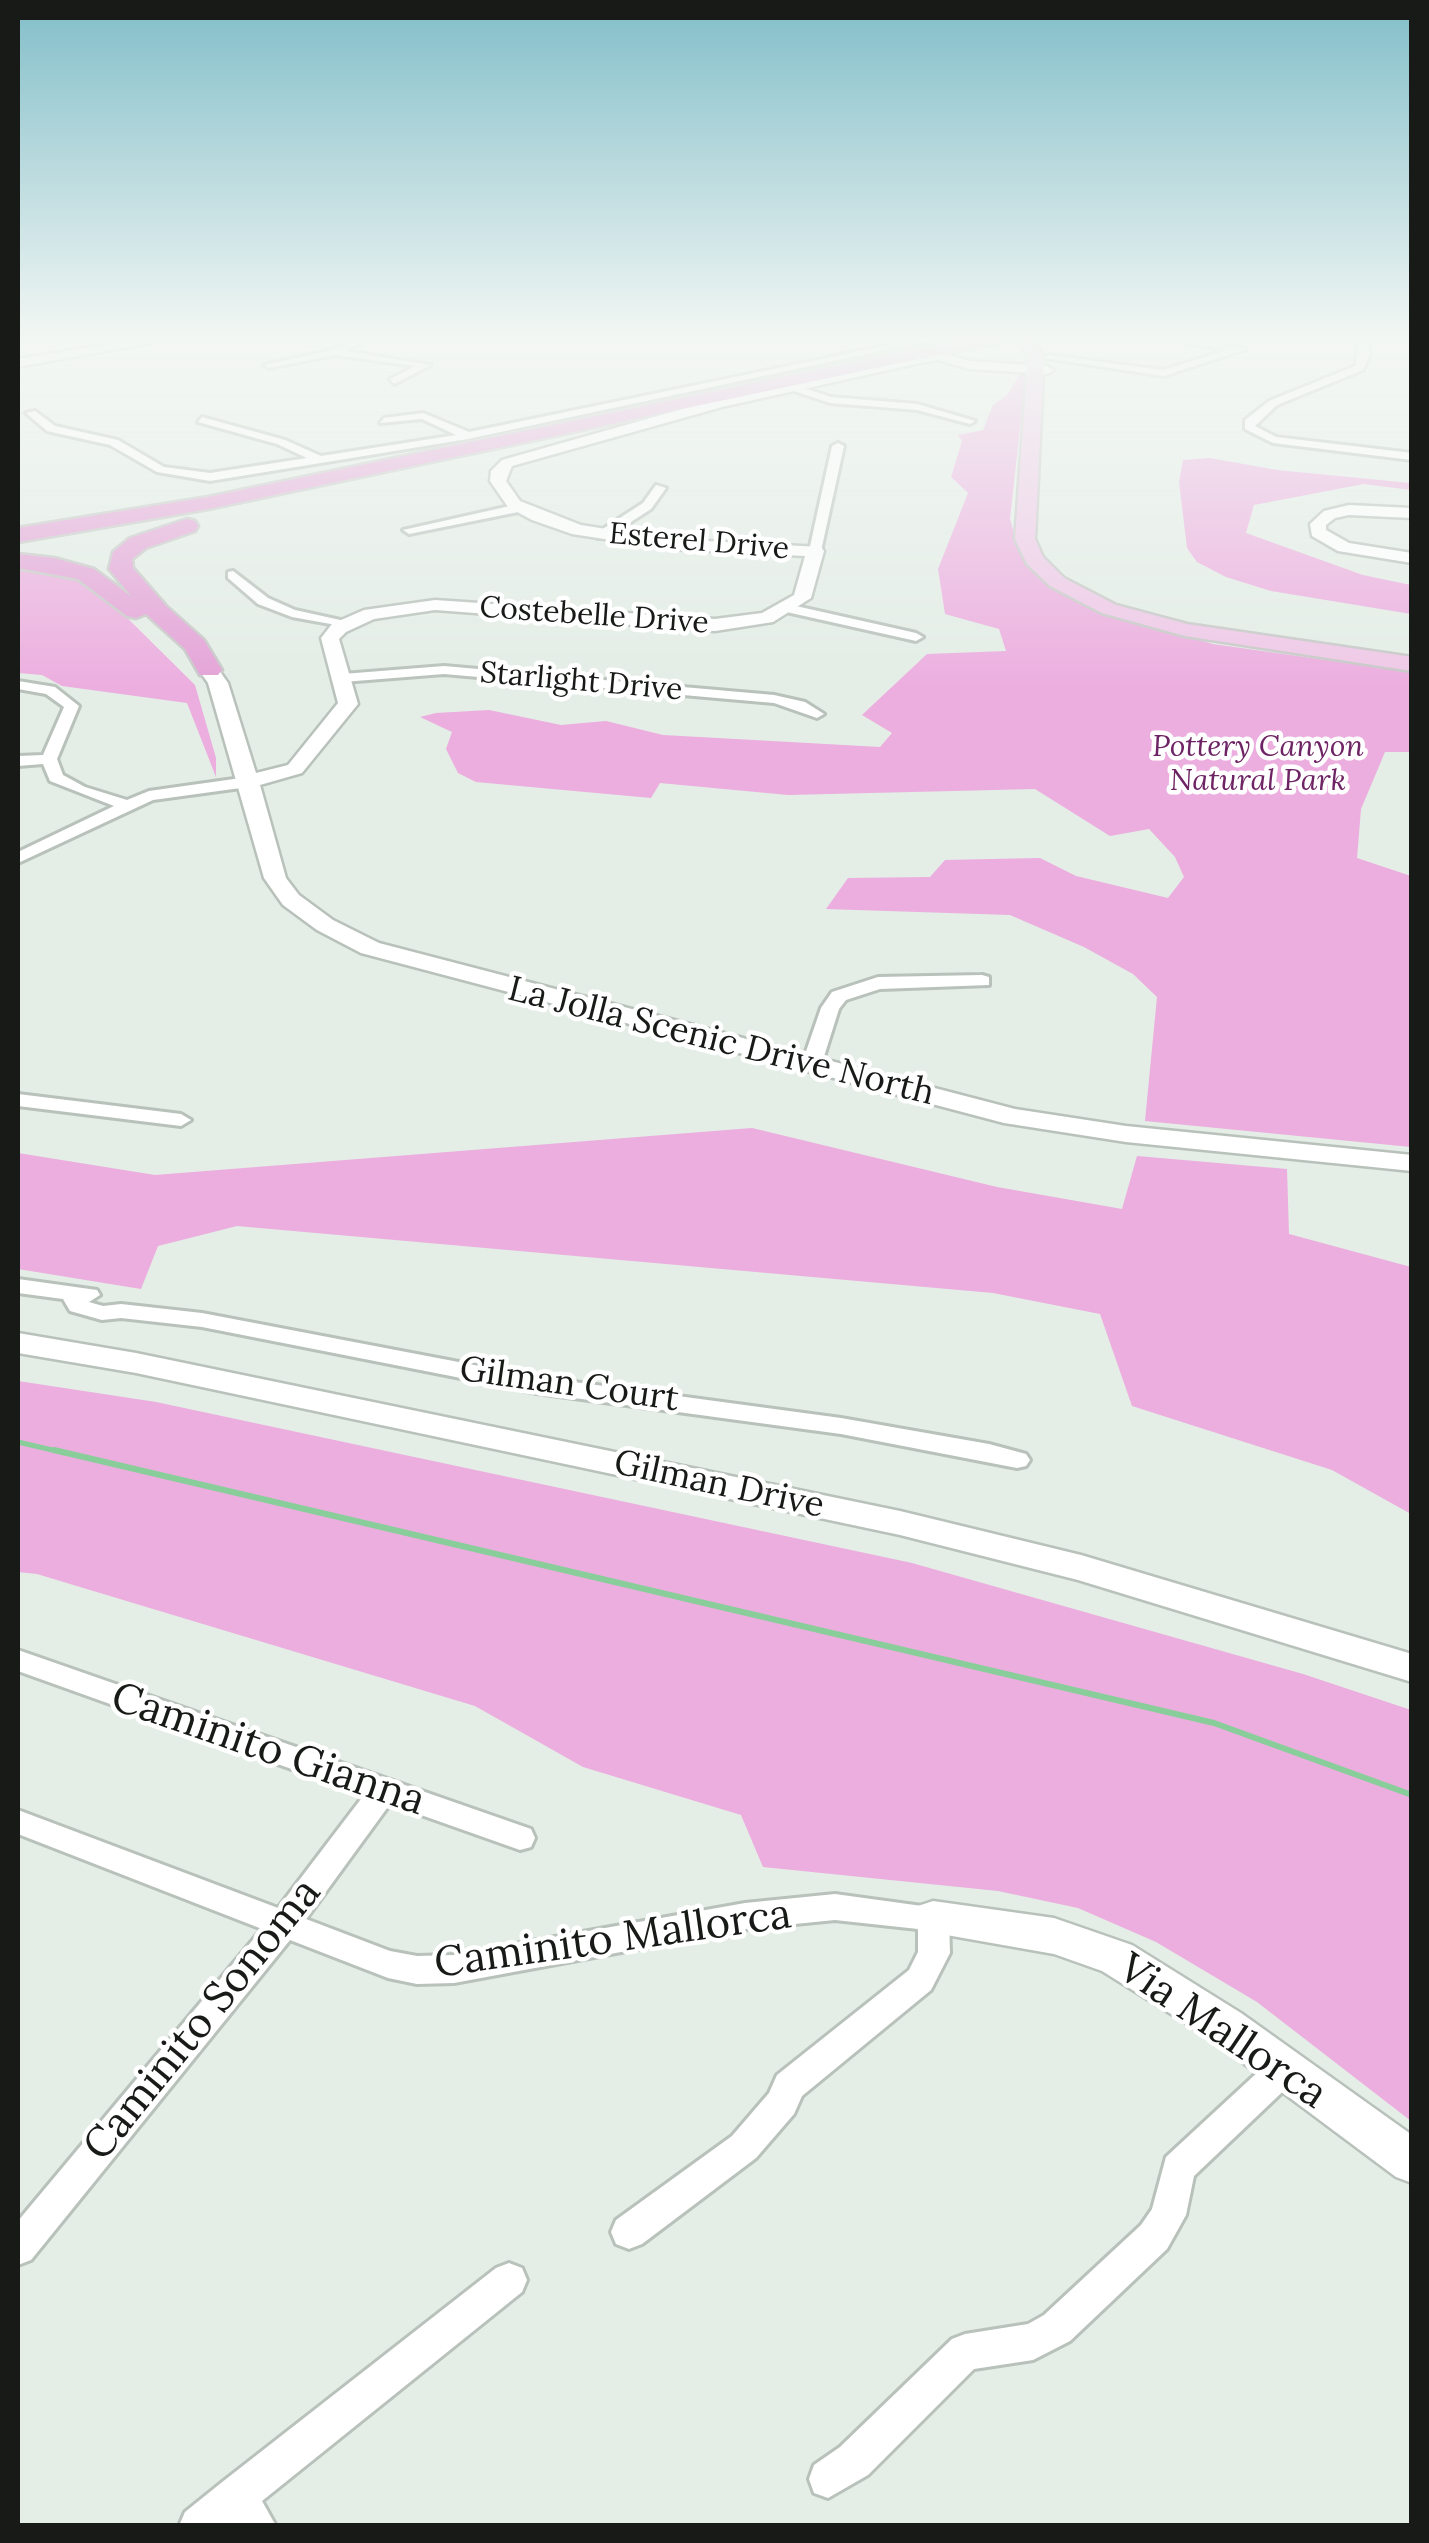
<!DOCTYPE html>
<style>
body{margin:0}
#map{position:relative;width:1429px;height:2543px;overflow:hidden;background:#e4ede6;font-family:Lora,serif}
canvas{display:block}
.frame{position:absolute;inset:0;border:20px solid #171a17;pointer-events:none}
</style>
<div id="map">
<canvas width="1429" height="2543"></canvas>
<div class="frame"></div>
</div>
<script>
const ctx = document.querySelector('canvas').getContext('2d');
ctx.lineJoin = 'round';
function paint(path, color) { ctx.fillStyle = color; ctx.fill(path, 'evenodd'); }
const poly = rows => new Path2D(rows.map(r => 'M' + r).join(''));
function stroke(path, color, width, dash) { ctx.strokeStyle = color; ctx.lineWidth = width; ctx.lineCap = dash ? 'butt' : 'round'; ctx.setLineDash(dash || []); ctx.stroke(path); }
function label(font, color, halo, rows, align = 'center') {
  ctx.font = font + ' Lora,serif'; ctx.lineWidth = 9; ctx.setLineDash([]); ctx.textBaseline = 'middle'; ctx.strokeStyle = halo; ctx.fillStyle = color; for (const [text, x, y, turn = 0] of rows) {
    ctx.save(); ctx.translate(x, y); ctx.rotate((+turn || 0) * Math.PI / 180); ctx.textAlign = isNaN(turn) ? turn : align; if (halo) ctx.strokeText(text, 0, 0); ctx.fillText(text, 0, 0); ctx.restore();
  }
}
const green = poly([
 [1020,374,1026,374,1010,519,1021,557,1044,580,1143,623,1213,644,1411,672,1411,752,1385,752,1361,809,1357,858,1411,876,1411,1147,1145,1121,1157,997,1133,974,1084,947,1010,915,826,909,848,878,930,877,945,860,1040,858,1076,876,1168,898,1184,877,1175,857,1149,829,1110,836,1035,789,788,795,660,783,651,798,476,782,458,773,446,749,452,732,420,717,436,713,489,710,561,725,606,721,663,735,880,747,892,733,862,715,927,654,1006,651,999,629,945,614,938,569,968,493,951,477,962,441,958,435,983,430,993,405,1007,395],
 [1210,458,1277,470,1411,483,1411,490,1364,484,1254,505,1246,533,1363,575,1411,585,1411,614,1271,591,1226,577,1197,562,1187,548,1179,482,1183,460],
 [18,566,57,570,88,579,195,685,216,758,216,777,187,703,62,686,42,675,18,673],
 [752,1128,997,1187,1122,1209,1137,1156,1287,1169,1289,1234,1411,1267,1411,1514,1332,1470,1132,1406,1100,1314,993,1293,237,1226,158,1246,141,1289,18,1269,18,1153,155,1175],
 [18,1381,156,1402,912,1563,1303,1674,1411,1710,1411,2121,1257,2002,1156,1942,1078,1908,998,1891,763,1867,741,1815,583,1767,475,1706,37,1574,18,1572]
]);
const streamFar1 = poly([
 [18,1442,65,1453]
]);
const stream = poly([
 [54,1450,1214,1723,1412,1795]
]);
const street = poly([
 [360,336,372,336,346,351,431,365,394,384,390,379,415,366,335,355,269,368,264,365,332,350,360,336],
 [933,336,951,336,468,439,210,481,157,472,110,445,47,431,26,413,35,411,55,426,118,440,164,467,210,473,307,458,277,444,198,422,202,417,285,440,321,456,456,435,422,419,380,423,384,418,423,413,469,432,933,336],
 [1149,336,1172,336,1246,349,1164,376,1044,358,1049,355,1163,370,1227,350,1149,336],
 [1318,336,1369,336,1370,354,1363,370,1277,405,1255,426,1276,437,1412,453,1412,460,1273,443,1245,429,1245,420,1269,401,1355,366,1359,343,1318,336],
 [792,384,831,397,917,404,975,421,970,424,917,410,830,403,788,389,792,384],
 [838,443,844,446,821,551,815,555,809,551,832,446,838,443],
 [656,485,666,488,651,509,606,538,598,538,598,532,643,503,656,485],
 [519,504,525,508,523,511,409,534,403,530,519,504],
 [233,571,268,598,295,610,354,623,347,627,292,617,258,604,228,578,228,572,233,571],
 [787,604,916,633,923,637,916,641,782,611,780,608,787,604],
 [444,666,774,695,805,702,824,714,817,718,774,703,444,674,343,682,336,678,343,674,444,666],
 [18,681,55,687,79,706,57,759,63,775,85,787,127,800,149,791,248,777,256,782,248,787,153,800,18,863,18,852,114,806,50,781,43,764,18,766,18,756,43,755,64,707,46,694,18,689,18,681],
 [982,975,989,977,989,985,880,989,846,1000,839,1009,821,1066,811,1072,801,1066,821,1008,832,992,878,977,982,975],
 [18,1094,181,1114,191,1120,181,1126,18,1106,18,1094],
 [18,1279,97,1290,100,1295,89,1302,103,1306,121,1304,202,1313,537,1377,841,1418,989,1444,1026,1454,1030,1460,1026,1466,1017,1468,841,1434,537,1393,202,1327,121,1318,102,1320,70,1311,63,1299,18,1293,18,1279],
 [18,1650,531,1829,535,1838,531,1847,520,1850,390,1804,306,1919,390,1951,417,1956,454,1955,745,1903,835,1894,944,1909,949,1918,950,1953,931,1990,802,2096,794,2114,756,2158,642,2244,629,2249,616,2244,611,2232,616,2220,732,2136,769,2093,777,2075,909,1970,918,1952,918,1929,835,1920,745,1929,454,1983,417,1984,388,1978,290,1940,31,2260,18,2265,18,2221,262,1929,18,1834,18,1810,278,1908,364,1795,18,1671,18,1650],
 [1284,2054,1296,2059,1301,2069,1296,2079,1194,2176,1186,2215,1167,2249,1070,2341,1033,2360,974,2369,868,2475,828,2498,814,2493,809,2479,814,2465,840,2447,952,2339,965,2334,1028,2324,1044,2315,1141,2225,1152,2209,1166,2157,1272,2059,1284,2054],
 [509,2263,522,2268,527,2280,522,2292,262,2501,276,2526,179,2526,185,2512,221,2483,496,2268,509,2263]
]);
const secondary = poly([
 [159,336,188,336,18,367,18,359,159,336],
 [938,352,970,361,1047,366,1054,370,1047,374,969,369,938,360,920,363,722,407,512,466,506,481,520,501,581,525,669,539,821,547,824,551,811,598,773,622,715,631,435,610,374,619,346,632,339,639,358,704,302,773,260,785,286,878,299,895,333,920,379,943,1015,1109,1126,1126,1412,1155,1412,1171,1126,1142,1004,1123,361,953,317,930,283,905,264,878,208,683,199,670,202,666,216,666,228,683,256,773,288,765,338,703,321,638,332,624,364,610,435,600,715,619,762,613,794,595,805,556,669,549,572,534,532,520,508,507,490,481,491,471,502,460,714,400,938,352],
 [1349,505,1412,508,1412,518,1349,515,1335,518,1326,525,1326,530,1349,543,1412,553,1412,563,1338,551,1312,536,1310,524,1324,511,1349,505],
 [18,1333,136,1353,900,1511,1081,1555,1412,1654,1412,1682,1078,1580,900,1535,136,1373,18,1353,18,1333],
 [933,1901,1054,1918,1132,1945,1241,2013,1412,2135,1412,2183,1396,2177,1211,2039,1102,1971,1054,1954,918,1930,912,1918,918,1906,933,1901]
]);
const primary = poly([
 [1016,336,1030,336,1044,357,1035,539,1043,557,1064,578,1116,605,1187,624,1412,657,1412,671,1185,636,1102,613,1050,586,1027,564,1015,539,1028,357,1016,336]
]);
const highway = poly([
 [980,336,1013,336,1004,341,208,509,18,542,18,528,208,497,980,336],
 [187,519,195,521,198,526,195,531,146,548,132,559,133,568,166,606,204,640,222,670,218,675,200,675,185,649,146,614,136,618,127,616,78,579,18,568,18,554,54,558,94,569,132,597,109,569,113,552,130,538,187,519]
]);
const farStreetnames = [
 ["Esterel Drive",699,542,5],
 ["Costebelle Drive",594,616,4],
 ["Starlight Drive",581,682,5]
];
const farParknames = [
 ["Pottery Canyon",1258,747],
 ["Natural Park",1258,781]
];
const streetNames = [
 ["La Jolla Scenic Drive North",721,1042,14],
 ["Gilman Court",569,1385,8],
 ["Gilman Drive",719,1485,12]
];
const nearStreetnames = [
 ["Caminito Gianna",268,1750,19],
 ["Caminito Mallorca",613,1940,-8],
 ["Caminito Sonoma",203,2020,-51],
 ["Via Mallorca",1222,2032,34]
];
paint(green, '#ecaddf');
stroke(streamFar1, '#89ce9a', 5);
stroke(stream, '#89ce9a', 6);
stroke(street, '#b9c1bb', 6);
stroke(secondary, '#b9c1bb', 5);
stroke(primary, '#c7c8c7', 5);
stroke(highway, '#c7c8c7', 5);
paint(street, '#fff');
paint(secondary, '#fff');
paint(primary, '#efc7e7');
paint(highway, '#e4a2d7');
const sky = ctx.createLinearGradient(0, 0, 0, 692);
sky.addColorStop(0, '#82bec9');
sky.addColorStop(0.49, '#f3f7f4');
sky.addColorStop(1, '#f3f7f400');
ctx.fillStyle = sky;
ctx.fillRect(0, 0, 1429, 692);
label('30px', '#171a17', '#fff', farStreetnames);
label('italic 30px', '#6e2464', '#fff', farParknames);
label('35px', '#171a17', '#fff', streetNames);
label('42px', '#171a17', '#fff', nearStreetnames);
</script>
